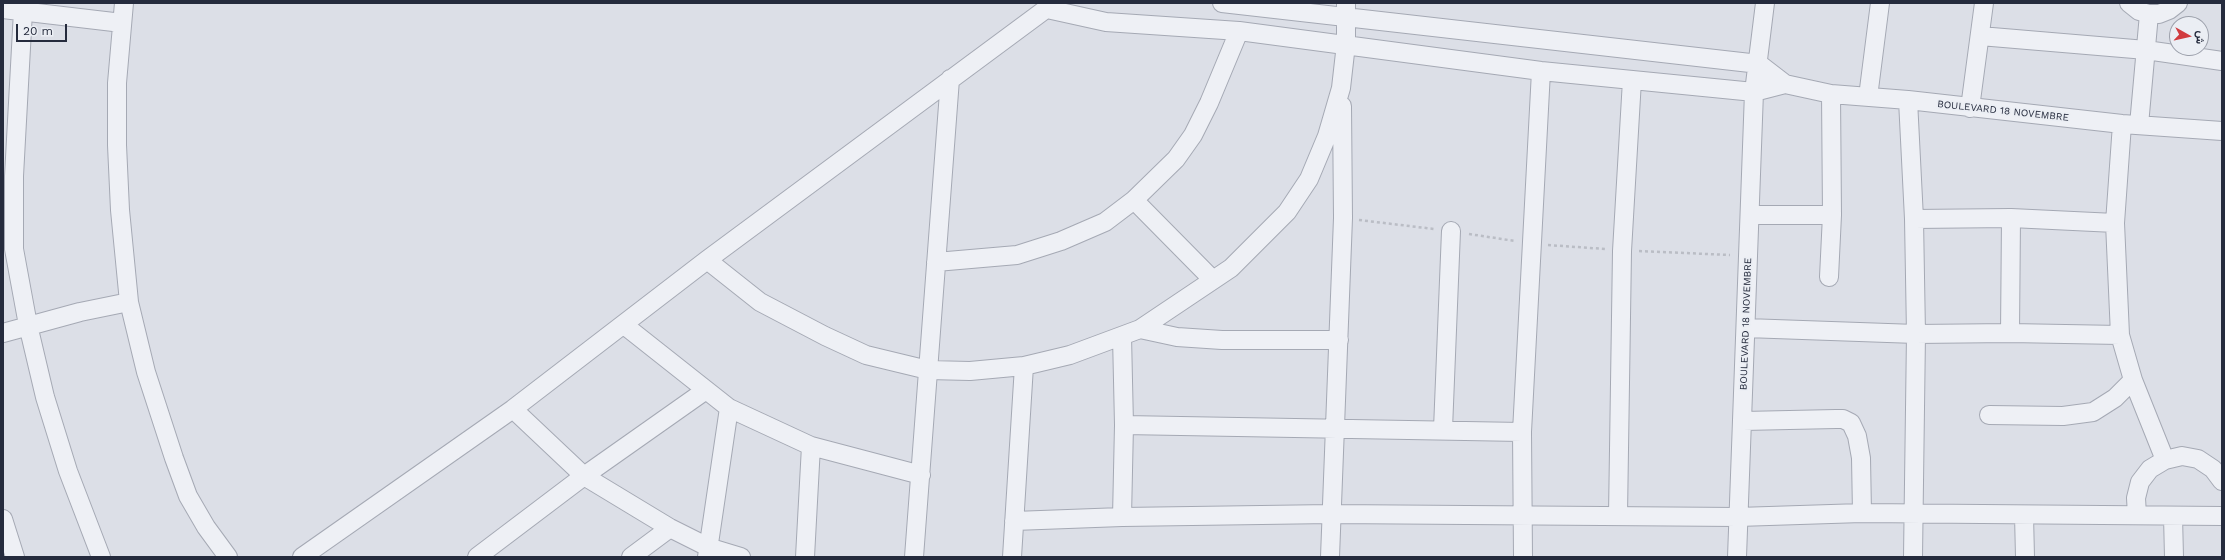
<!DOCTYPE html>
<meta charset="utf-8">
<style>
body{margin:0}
#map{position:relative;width:2225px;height:560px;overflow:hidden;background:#dcdfe7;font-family:"Work Sans",Vazirmatn,sans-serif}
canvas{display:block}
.frame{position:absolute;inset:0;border:4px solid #252b3d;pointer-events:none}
.north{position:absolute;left:2169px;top:16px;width:40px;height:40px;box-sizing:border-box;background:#ebeef4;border:1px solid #9ca0ab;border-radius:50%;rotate:98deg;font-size:11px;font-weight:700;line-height:16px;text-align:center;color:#252b3d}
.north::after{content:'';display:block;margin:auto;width:14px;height:18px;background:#d13b3f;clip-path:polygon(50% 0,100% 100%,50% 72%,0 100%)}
.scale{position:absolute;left:16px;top:24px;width:51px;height:18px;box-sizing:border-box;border:2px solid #252b3d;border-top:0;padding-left:5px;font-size:12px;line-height:14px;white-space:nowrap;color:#252b3d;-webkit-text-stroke:3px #ebeef4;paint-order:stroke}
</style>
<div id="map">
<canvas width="2225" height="560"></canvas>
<div class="frame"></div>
<div class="north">ش</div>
<div class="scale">20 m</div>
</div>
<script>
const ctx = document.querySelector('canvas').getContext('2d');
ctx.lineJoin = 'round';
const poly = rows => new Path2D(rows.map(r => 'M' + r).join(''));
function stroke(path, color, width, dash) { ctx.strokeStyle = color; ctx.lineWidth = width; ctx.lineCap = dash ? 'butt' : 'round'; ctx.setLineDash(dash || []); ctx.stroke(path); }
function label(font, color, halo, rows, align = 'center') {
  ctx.font = font + ' "Work Sans",sans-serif'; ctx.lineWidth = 3.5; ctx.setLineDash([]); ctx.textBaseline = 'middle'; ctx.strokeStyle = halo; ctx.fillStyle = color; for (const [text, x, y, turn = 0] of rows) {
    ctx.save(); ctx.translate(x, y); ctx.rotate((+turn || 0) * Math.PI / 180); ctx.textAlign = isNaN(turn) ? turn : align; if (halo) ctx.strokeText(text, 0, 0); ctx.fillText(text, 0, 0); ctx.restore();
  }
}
const path = poly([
 [1359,220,1434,229],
 [1469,234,1515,241],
 [1548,245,1605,249],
 [1639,251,1730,255]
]);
const minor = poly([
 [124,3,117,83,117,145,120,210,129,302,146,372,174,458,188,496,206,527,228,557],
 [1222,3,1759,64,1785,84],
 [2129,3,2139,11,2149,14,2159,14,2169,10,2178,3],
 [3,9,122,23],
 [1047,9,1106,22,1239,31,1541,71,1754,92,1785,84,1831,94,1908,100,2122,124,2222,131],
 [23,11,14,176,14,249,28,325,45,397,68,471,101,557],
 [1980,36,2146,50,2222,61],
 [1868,97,1880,3],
 [1908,100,1914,219,1916,334,1913,557],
 [1970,108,1984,3],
 [2122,124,2115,223,2120,335,2133,380,2165,460],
 [2139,125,2149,14],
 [1134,200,1213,280],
 [1751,215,1832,215],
 [1914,219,2011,218,2115,223],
 [707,260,760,302,825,336,866,355,928,370,970,371,1024,366,1070,355,1140,329,1231,268,1287,212,1309,179,1327,136,1341,88,1346,44,1346,3],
 [936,262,1017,255,1061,241,1105,222,1134,200,1176,159,1193,135,1209,103,1239,31],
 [1829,277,1832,215,1831,94],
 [624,325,729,408,811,446,921,475],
 [1746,328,1916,334,2010,333,2120,335],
 [1140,329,1177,337,1222,340,1339,340],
 [3,333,80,312,129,302],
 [2010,333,2011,218],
 [513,409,584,476,670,528,708,547,741,557],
 [1989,415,2063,416,2093,412,2115,398,2133,380],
 [1743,421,1836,419,1843,419,1851,423,1857,436,1861,458,1862,513],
 [1124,425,1522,432],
 [1443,429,1451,231],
 [2024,515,2025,557],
 [2137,515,2136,498,2140,482,2150,469,2165,460,2182,456,2198,459,2213,469,2222,481],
 [1618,516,1622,251,1632,80],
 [2173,516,2174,557],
 [1122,517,1124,425,1122,336],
 [3,519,15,557],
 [1014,521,1122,517,1331,514,1738,517,1862,513,2222,516],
 [302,557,513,409,707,260,1054,3],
 [477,557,584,476,706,390],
 [631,557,670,528],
 [707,557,729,408],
 [805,557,811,446],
 [914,557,950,79],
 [1012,557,1024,366],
 [1330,557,1343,218,1342,106],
 [1523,557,1522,432,1541,71],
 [1737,557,1754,92,1765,3]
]);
const streetNames = [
 ["BOULEVARD 18 NOVEMBRE",2003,111,6],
 ["BOULEVARD 18 NOVEMBRE",1746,324,-88]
];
stroke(minor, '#a5a9b4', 20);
stroke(path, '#babdc5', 2.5, [3, 3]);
stroke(minor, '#eef0f5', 18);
label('10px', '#252b3d', '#ebeef4', streetNames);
</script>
